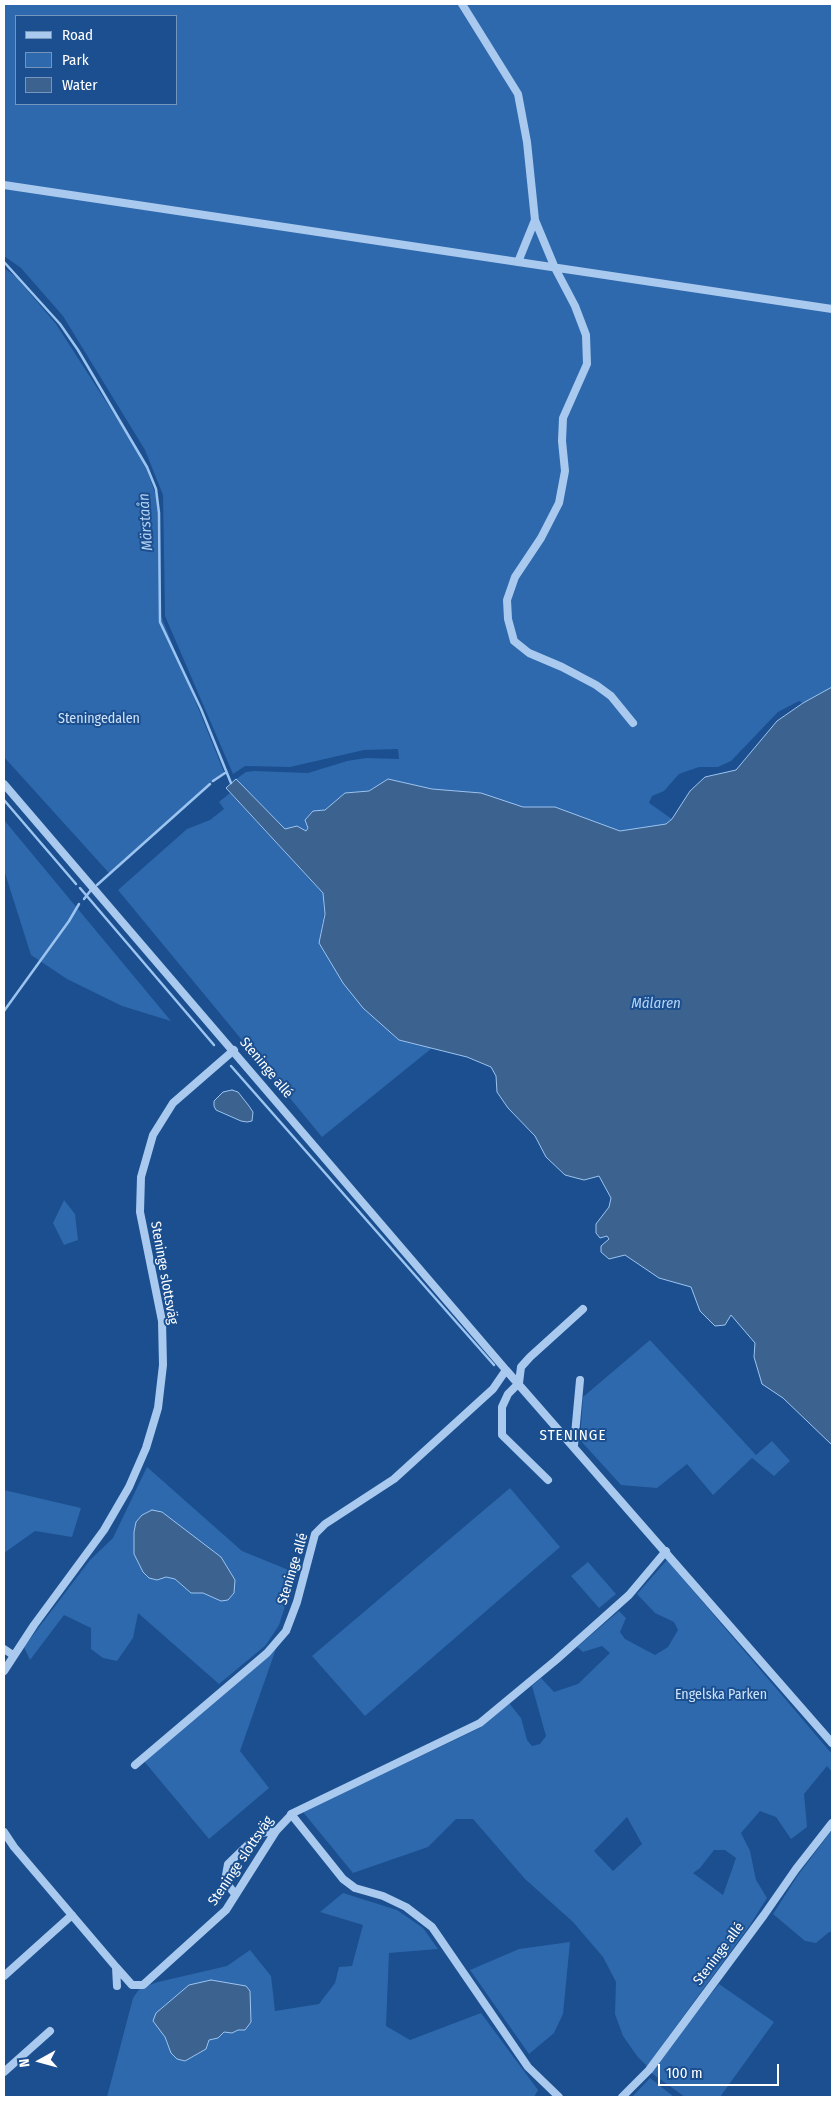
<!DOCTYPE html>
<meta charset="utf-8">
<style>
body{margin:0}
#map{position:relative;width:836px;height:2101px;overflow:hidden;background:#1b4f8f;font-family:"Fira Sans Condensed",sans-serif}
canvas{display:block}
.frame{position:absolute;inset:0;border:5px solid #fff;pointer-events:none}
.legend{position:absolute;left:15px;top:15px;width:162px;height:90px;box-sizing:border-box;background:#1b4f8f;border:1px solid #7695bc;margin:0;padding:6px 9px;list-style:none;font-size:15px;color:#fff}
.legend li{display:flex;align-items:center;gap:10px;height:25px}
.legend b{width:25px;border:1px solid #7695bc}
.north{position:absolute;left:15px;top:2036px;width:50px;height:50px;-webkit-text-stroke:4px #1b4f8f;paint-order:stroke;rotate:263deg;font-size:14px;font-weight:700;line-height:20px;text-align:center;color:#fff}
.north::after{content:'';display:block;margin:auto;width:18px;height:22px;background:#fff;clip-path:polygon(50% 0,100% 100%,50% 72%,0 100%)}
.scale{position:absolute;left:658px;top:2064px;width:121px;height:22px;box-sizing:border-box;border:2px solid #fff;border-top:0;padding-left:6px;font-size:15px;line-height:18px;white-space:nowrap;color:#fff;-webkit-text-stroke:4px #1b4f8f;paint-order:stroke}
</style>
<div id="map">
<canvas width="836" height="2101"></canvas>
<div class="frame"></div>
<ul class="legend">
<li><b style="height:6px;background:#a9c9ee"></b>Road</li>
<li><b style="height:14px;background:#2e69ad"></b>Park</li>
<li><b style="height:14px;background:#3c6290"></b>Water</li>
</ul>
<div class="north">N</div>
<div class="scale">100 m</div>
</div>
<script>
const ctx = document.querySelector('canvas').getContext('2d');
ctx.lineJoin = 'round';
function paint(path, color) { ctx.fillStyle = color; ctx.fill(path, 'evenodd'); }
const poly = rows => new Path2D(rows.map(r => 'M' + r).join(''));
function stroke(path, color, width, dash) { ctx.strokeStyle = color; ctx.lineWidth = width; ctx.lineCap = dash ? 'butt' : 'round'; ctx.setLineDash(dash || []); ctx.stroke(path); }
function label(font, color, halo, rows, align = 'center') {
  ctx.font = font + ' "Fira Sans Condensed",sans-serif'; ctx.lineWidth = 4; ctx.setLineDash([]); ctx.textBaseline = 'middle'; ctx.strokeStyle = halo; ctx.fillStyle = color; for (const [text, x, y, turn = 0] of rows) {
    ctx.save(); ctx.translate(x, y); ctx.rotate((+turn || 0) * Math.PI / 180); ctx.textAlign = isNaN(turn) ? turn : align; if (halo) ctx.strokeText(text, 0, 0); ctx.fillText(text, 0, 0); ctx.restore();
  }
}
const green = poly([
 [4,4,832,4,832,687,803,703,799,701,778,712,731,761,718,767,699,767,679,774,664,791,652,796,649,803,672,819,666,824,620,831,555,807,523,807,481,793,432,789,388,779,369,791,345,793,325,810,313,811,306,831,285,829,236,779,246,772,254,771,308,773,347,761,366,758,399,759,398,749,364,750,290,767,245,766,233,774,165,616,163,495,145,450,63,316,21,268,4,256],
 [16,16,176,16,176,104,16,104],
 [4,268,16,277,56,324,143,459,158,501,161,616,224,772,109,873,4,757],
 [230,793,323,893,324,913,319,943,399,1040,432,1048,322,1137,118,890,187,829,210,820,224,809,219,802],
 [4,820,171,1021,122,1006,67,979,31,955,4,870],
 [64,1200,75,1214,78,1240,64,1245,53,1223],
 [650,1340,756,1455,772,1441,790,1461,774,1476,752,1458,713,1495,687,1464,657,1488,621,1485,580,1440,583,1397],
 [147,1467,242,1551,296,1573,279,1625,266,1645,219,1684,138,1613,133,1638,117,1661,103,1658,91,1649,91,1628,64,1615,30,1660,24,1647,90,1560,113,1538],
 [165,1577,235,1580,221,1601,203,1593,191,1593,175,1579],
 [510,1488,560,1547,365,1716,312,1656],
 [4,1490,81,1508,72,1537,35,1531,4,1553],
 [667,1560,832,1754,832,1772,827,1766,804,1794,807,1827,791,1839,776,1817,760,1811,741,1833,750,1851,756,1880,767,1898,750,1925,647,2066,637,2056,623,2036,615,2014,616,1982,603,1957,573,1922,525,1879,473,1819,456,1819,428,1847,353,1873,303,1812,480,1728,509,1703,521,1718,527,1740,532,1746,540,1744,546,1736,532,1686,541,1678,554,1692,578,1684,610,1653,602,1646,583,1652,577,1647,619,1611,626,1618,620,1632,625,1639,655,1655,668,1647,678,1630,674,1622,655,1613,637,1594],
 [627,1817,642,1844,613,1871,594,1851],
 [714,1850,725,1850,736,1858,723,1895,693,1873,700,1868],
 [588,1562,616,1594,599,1608,571,1576],
 [277,1646,240,1751,269,1788,209,1839,143,1760],
 [832,1830,832,1932,829,1932,816,1943,805,1941,773,1914,798,1875],
 [343,1893,397,1910,423,1928,438,1949,389,1953,386,2026,410,2040,481,2013,538,2090,534,2097,107,2097,133,1998,140,1988,158,1982,227,1966,250,1950,271,1976,275,2011,319,2004,335,1983,339,1967,352,1966,363,1925,320,1912],
 [570,1942,563,2014,554,2033,529,2054,470,1970,519,1949],
 [719,1984,774,2022,720,2097,685,2097,650,2072],
 [650,2078,674,2097,632,2097]
]);
const water = poly([
 [832,687,832,1445,783,1398,762,1384,754,1357,755,1343,731,1315,725,1325,715,1326,700,1311,691,1287,659,1278,625,1255,609,1259,601,1252,601,1246,609,1239,607,1236,600,1238,596,1233,596,1224,609,1207,611,1198,599,1176,584,1180,565,1175,546,1157,535,1136,508,1108,497,1092,496,1076,491,1067,467,1057,399,1040,363,1008,343,983,319,943,325,914,323,893,226,788,236,779,285,829,297,826,306,831,308,828,305,820,313,811,325,810,345,793,369,791,388,779,432,789,481,793,523,807,555,807,620,831,666,824,672,819,690,791,705,777,736,770,777,721,803,703,832,687],
 [232,1090,238,1092,249,1106,253,1112,252,1121,247,1122,241,1121,216,1110,214,1106,214,1101,223,1092,232,1090],
 [152,1510,162,1512,221,1557,235,1580,234,1593,228,1600,221,1601,203,1593,191,1593,175,1579,166,1577,157,1580,149,1578,143,1572,134,1554,134,1532,136,1522,142,1515,152,1510],
 [211,1980,246,1986,250,1991,251,2022,245,2030,238,2030,232,2033,224,2032,218,2038,209,2040,206,2049,185,2061,177,2059,171,2053,165,2037,153,2021,156,2013,189,1985,211,1980]
]);
const stream = poly([
 [4,262,60,324,78,350,147,467,156,489,159,513,160,622,201,709,231,783],
 [213,781,225,773],
 [4,800,76,884],
 [97,885,210,784],
 [80,888,214,1045],
 [84,899,91,890],
 [4,1011,69,921,79,904],
 [231,1066,494,1365]
]);
const minor = poly([
 [462,4,518,94,527,142,535,220,518,262],
 [4,185,832,309],
 [535,220,555,268,575,306,586,335,587,364,563,418,562,441,565,471,559,503,541,538,515,577,507,600,508,619,514,641,529,653,562,667,596,685,611,696,633,723],
 [4,784,506,1370,493,1389,394,1479,325,1524,315,1534,297,1602,286,1631,267,1653,135,1765],
 [506,1370,832,1743],
 [574,1445,580,1380],
 [548,1480,502,1435,502,1407,508,1394,519,1383,521,1367,530,1357,583,1309],
 [4,1649,13,1655],
 [4,1671,34,1625,104,1530,129,1487,146,1448,158,1408,163,1365,162,1321,140,1212,141,1177,153,1135,173,1103,234,1050],
 [291,1814,343,1879,355,1888,383,1896,406,1907,432,1927,528,2067,559,2097],
 [4,1832,14,1847,116,1967,117,1986],
 [235,1894,225,1881,228,1864,260,1833,276,1831],
 [116,1967,132,1985,143,1985,226,1910,276,1831,293,1813,480,1723,556,1660,629,1595,666,1551],
 [4,1976,72,1915],
 [4,2072,50,2031],
 [622,2097,649,2070,764,1915,796,1869,832,1823]
]);
const parkNames = [
 ["Steningedalen",99,719],
 ["Engelska Parken",721,1695]
];
const streetNames = [
 ["Steninge allé",266,1068,50],
 ["Steninge slottsväg",164,1273,80],
 ["Steninge allé",293,1569,-73],
 ["Steninge slottsväg",241,1861,-56],
 ["Steninge allé",719,1954,-53]
];
const waterNames = [
 ["Märstaån",146,522,-94],
 ["Mälaren",656,1004]
];
const neighbourhoodNames = [
 ["STENINGE",573,1436]
];
paint(green, '#2e69ad');
paint(water, '#3c6290');
stroke(water, '#9cc4f0', 1);
stroke(stream, '#9cc4f0', 2.5);
stroke(minor, '#a9c9ee', 8);
label('14px', '#cfe3fa', '#1b4f8f', parkNames);
label('14px', '#fff', '#1b4f8f', streetNames);
label('italic 15px', '#b5d3f5', '#1b4f8f', waterNames);
ctx.letterSpacing = '1px';
label('15px', '#fff', '#1b4f8f', neighbourhoodNames);
ctx.letterSpacing = '0px';
</script>
